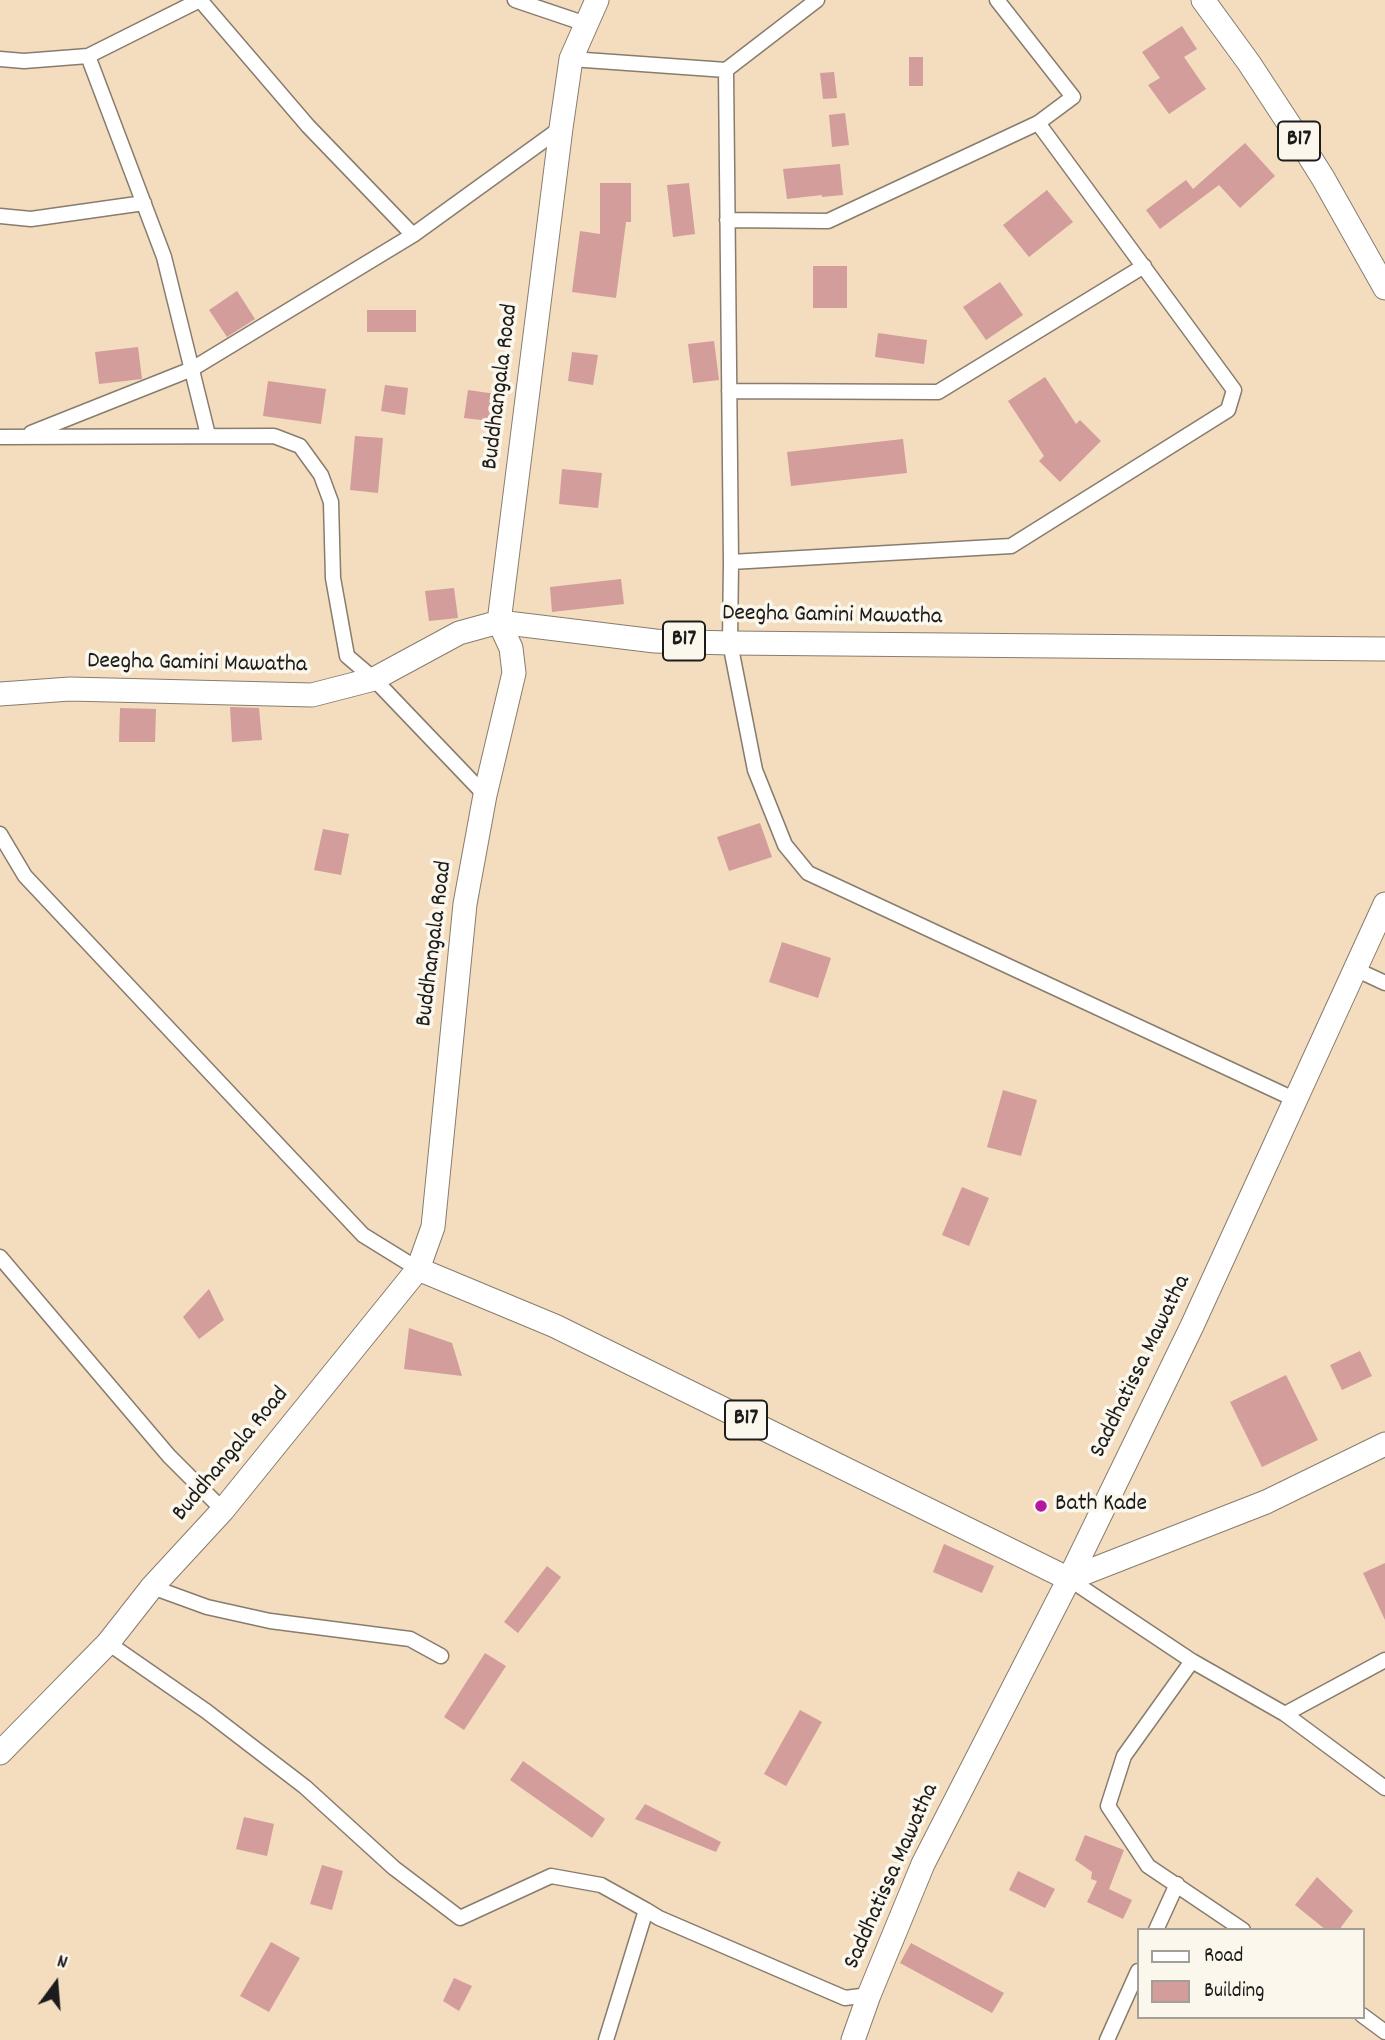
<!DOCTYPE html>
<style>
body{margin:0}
#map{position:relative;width:1385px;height:2040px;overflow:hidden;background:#f4dcbe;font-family:Dekko,sans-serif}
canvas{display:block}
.legend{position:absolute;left:1137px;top:1928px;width:228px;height:91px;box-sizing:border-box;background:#fbf7ec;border:2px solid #a29f99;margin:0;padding:9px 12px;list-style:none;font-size:21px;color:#1c1c1c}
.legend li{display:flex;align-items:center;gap:14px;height:35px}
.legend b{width:35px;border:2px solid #a29f99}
.north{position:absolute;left:21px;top:1949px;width:70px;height:70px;-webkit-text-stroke:5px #fbf7ec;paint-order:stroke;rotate:16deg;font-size:19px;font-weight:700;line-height:28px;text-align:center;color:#1c1c1c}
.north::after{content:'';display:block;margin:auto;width:24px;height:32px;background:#1c1c1c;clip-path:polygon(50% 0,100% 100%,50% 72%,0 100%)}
</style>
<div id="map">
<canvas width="1385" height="2040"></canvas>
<ul class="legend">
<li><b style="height:9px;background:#fff"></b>Road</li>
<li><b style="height:19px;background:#d29d9b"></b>Building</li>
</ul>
<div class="north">N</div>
</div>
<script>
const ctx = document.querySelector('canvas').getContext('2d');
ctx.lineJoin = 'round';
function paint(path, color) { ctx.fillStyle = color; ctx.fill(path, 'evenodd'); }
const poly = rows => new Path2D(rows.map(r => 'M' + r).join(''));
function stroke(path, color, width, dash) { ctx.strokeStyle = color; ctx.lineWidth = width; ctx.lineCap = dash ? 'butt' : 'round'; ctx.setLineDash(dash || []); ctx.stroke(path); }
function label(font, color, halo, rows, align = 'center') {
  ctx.font = font + ' Dekko,sans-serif'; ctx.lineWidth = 7; ctx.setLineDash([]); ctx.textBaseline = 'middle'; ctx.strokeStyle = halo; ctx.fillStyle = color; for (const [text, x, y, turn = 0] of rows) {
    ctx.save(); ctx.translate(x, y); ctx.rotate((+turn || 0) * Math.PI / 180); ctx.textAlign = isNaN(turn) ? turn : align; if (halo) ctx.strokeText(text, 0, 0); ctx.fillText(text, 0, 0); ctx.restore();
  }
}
const building = poly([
 [1182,26,1197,49,1184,57,1206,89,1169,114,1148,85,1160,78,1142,52],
 [909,57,923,57,923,86,909,86],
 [834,72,837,98,823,99,820,73],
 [845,113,849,145,832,147,829,115],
 [1245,143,1275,176,1240,208,1219,185,1160,229,1146,210,1186,180,1193,189],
 [840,164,843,195,822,197,822,195,787,199,783,169],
 [600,183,631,183,631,222,626,222,616,298,572,292,580,231,600,234],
 [689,183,695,234,673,237,667,185],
 [1047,190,1073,222,1029,257,1003,225],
 [813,266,847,266,847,308,813,308],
 [1000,282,1023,315,986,340,963,307],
 [237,291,255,319,227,337,209,310],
 [367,310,416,310,416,332,367,332],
 [878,333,927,340,924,364,875,357],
 [714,341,719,380,693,383,688,344],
 [138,347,142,379,99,384,95,352],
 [572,352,598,355,593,385,568,381],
 [1045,377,1076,424,1080,420,1101,441,1060,482,1039,461,1044,456,1008,401],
 [268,381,326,389,321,424,263,416],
 [385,385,408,388,405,415,381,411],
 [468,390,503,395,499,422,464,418],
 [355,436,383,438,378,493,350,490],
 [903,439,907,473,791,486,787,452],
 [562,469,602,473,598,508,559,504],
 [621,579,624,604,552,612,550,587],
 [454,588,458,618,429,621,425,591],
 [230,707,259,708,262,740,232,742],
 [120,708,156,709,155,742,119,742],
 [760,823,772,857,729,871,717,837],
 [323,829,349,834,341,875,314,870],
 [782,942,831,958,818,998,769,982],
 [1003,1090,1037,1100,1021,1156,987,1147],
 [962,1187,989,1198,969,1246,942,1235],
 [209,1289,224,1320,199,1339,183,1317],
 [409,1328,452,1343,462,1376,404,1369],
 [1360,1351,1372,1376,1342,1390,1330,1365],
 [1286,1375,1318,1440,1262,1467,1230,1402],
 [944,1544,994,1566,982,1593,933,1572],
 [1385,1563,1385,1620,1363,1573],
 [547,1566,561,1577,518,1633,504,1622],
 [485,1653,506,1666,464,1730,444,1717],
 [800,1710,822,1722,786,1786,764,1774],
 [523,1761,605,1819,592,1838,510,1780],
 [645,1804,721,1842,716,1852,635,1819],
 [244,1817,274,1824,267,1856,236,1849],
 [1085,1835,1124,1850,1109,1889,1132,1900,1123,1919,1087,1902,1097,1881,1091,1879,1092,1872,1075,1860],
 [322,1865,343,1871,332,1910,310,1904],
 [1018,1871,1055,1889,1045,1908,1009,1890],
 [1317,1877,1353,1911,1339,1930,1326,1930,1295,1905],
 [271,1942,300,1958,269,2012,240,1996],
 [911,1943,1004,1993,992,2013,900,1963],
 [454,1978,472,1986,459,2011,443,2001]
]);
const street = poly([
 [200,0,308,126,413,235],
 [515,0,586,24],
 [817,0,726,70,731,562,730,643,755,770,785,845,808,873,1296,1100],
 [88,56,164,257,208,435],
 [0,59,24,61,88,56,200,0],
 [571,59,726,70],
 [0,216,31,219,144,203],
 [727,220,828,221,1038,123,1073,97,997,0],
 [729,391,938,392,1144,266],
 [31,433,192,369,413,235,561,128],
 [0,437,274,436,300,446,321,475,331,502,333,578,347,656,374,679,485,795],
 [731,562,1011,546,1228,410,1234,390,1038,123],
 [0,834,25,876,363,1235,418,1269],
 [1355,969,1385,983],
 [0,1257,169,1456,223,1510],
 [1069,1579,1192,1661,1285,1714,1385,1788],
 [152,1587,207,1607,270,1621,410,1639,441,1656],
 [108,1643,206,1711,305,1787,394,1868,460,1918,551,1876,601,1885,646,1910,606,2040],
 [1192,1661,1124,1756,1108,1806,1148,1866,1243,1930],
 [1285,1714,1385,1660],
 [646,1910,659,1918,845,1998,869,1995],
 [1156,1930,1177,1884],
 [1362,2015,1385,2032],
 [1107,2040,1138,1971]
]);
const primary = poly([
 [1203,0,1249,63,1289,124,1323,178,1385,288],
 [0,694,70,689,312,695,374,679,459,633,499,622,655,641,730,643,1385,649],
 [418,1269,555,1326,1069,1579,1266,1502,1385,1444],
 [0,1753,108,1643,152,1587,223,1510,418,1269,433,1227,465,904,485,795,514,673,511,648,499,622,561,128,571,59,597,0],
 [853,2040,869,1995,923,1864,1069,1579,1192,1326,1385,904]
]);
const markers = [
 [1041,1506,7,"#b5179e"]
];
const shields = [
 [1299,141,42],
 [684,641,42],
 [746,1420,42]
];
const shieldNames = [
 ["B17",1299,141],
 ["B17",684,641],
 ["B17",746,1420]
];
const streetNames = [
 ["Buddhangala Road",502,387,-83],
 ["Deegha Gamini Mawatha",832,617,1],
 ["Deegha Gamini Mawatha",197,665,1],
 ["Buddhangala Road",436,944,-83],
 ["Saddhatissa Mawatha",1142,1367,-64],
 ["Buddhangala Road",232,1455,-50],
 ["Saddhatissa Mawatha",893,1877,-66]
];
const poiNames = [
 ["Bath Kade",1055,1506]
];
paint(building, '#d29d9b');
stroke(street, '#887c6d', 17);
stroke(primary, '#887c6d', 25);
stroke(street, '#fff', 14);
stroke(primary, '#fff', 23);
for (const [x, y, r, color] of markers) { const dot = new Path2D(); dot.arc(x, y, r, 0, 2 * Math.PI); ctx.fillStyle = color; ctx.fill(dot); stroke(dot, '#fbf7ec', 2.5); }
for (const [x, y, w] of shields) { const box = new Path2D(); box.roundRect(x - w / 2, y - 19.5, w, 39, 5); ctx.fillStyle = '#fbf7ec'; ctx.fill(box); stroke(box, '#1c1c1c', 2); }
label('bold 23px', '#1c1c1c', null, shieldNames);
label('24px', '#1c1c1c', '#fbf7ec', streetNames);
label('24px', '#1c1c1c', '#fbf7ec', poiNames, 'left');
</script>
